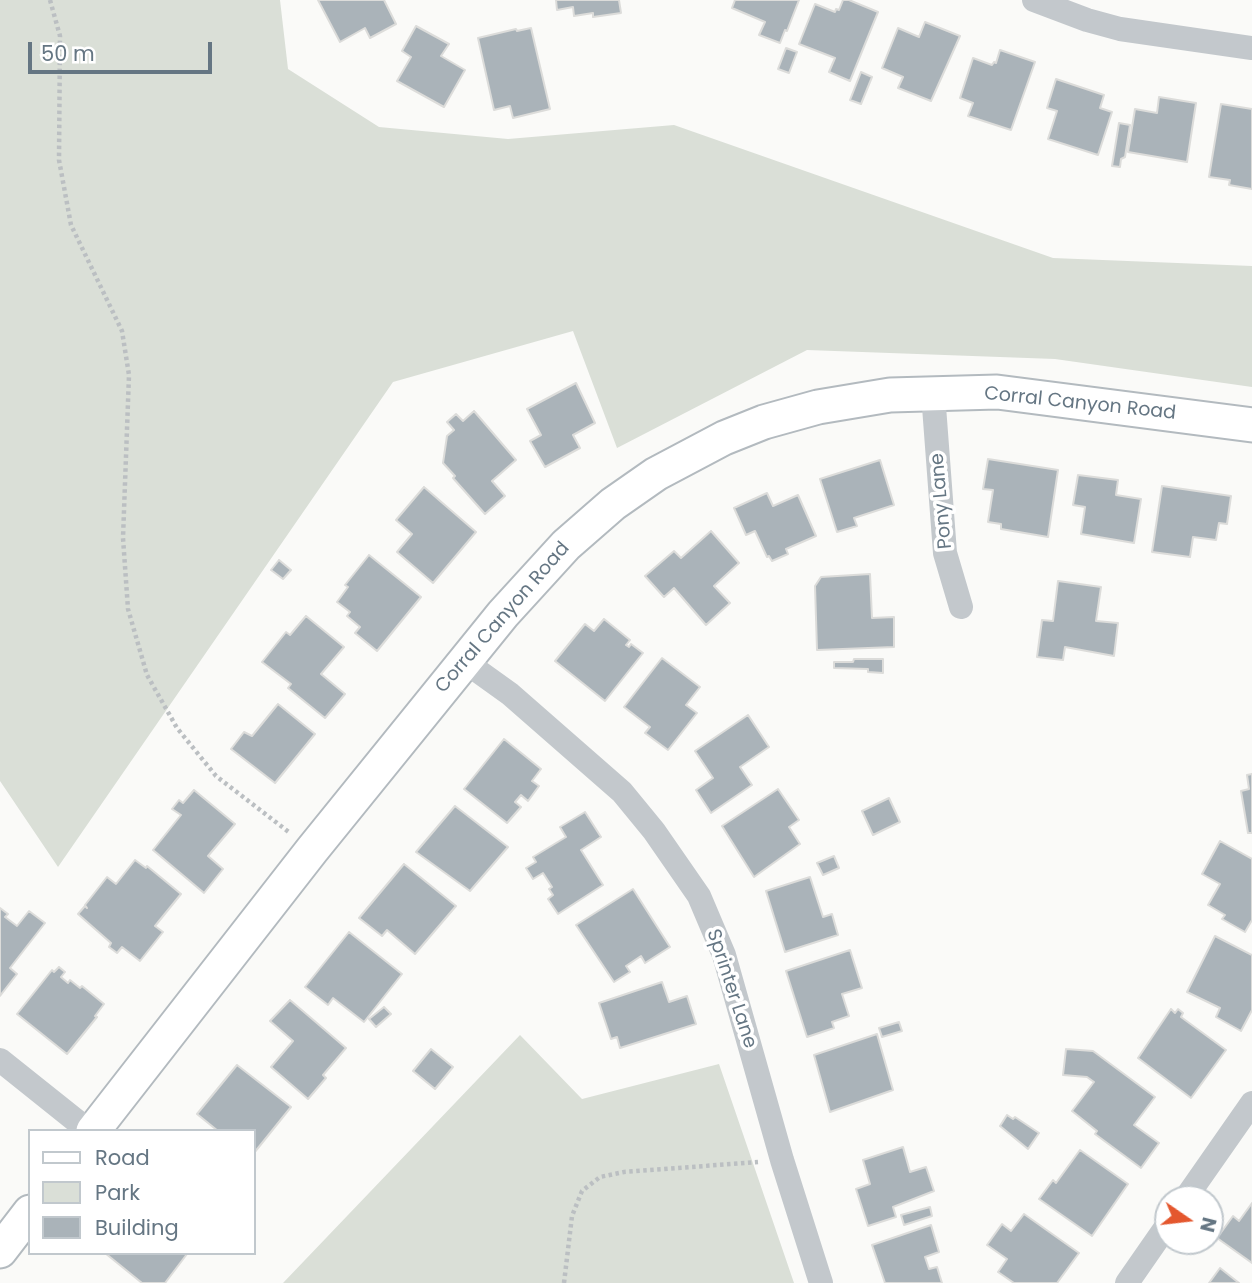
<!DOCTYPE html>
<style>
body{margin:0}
#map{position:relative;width:1252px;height:1283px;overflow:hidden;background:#fafaf8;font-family:Poppins,sans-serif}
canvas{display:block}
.legend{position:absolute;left:28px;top:1129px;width:228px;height:126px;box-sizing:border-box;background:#fff;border:2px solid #c1c8cd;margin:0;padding:9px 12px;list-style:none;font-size:21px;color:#657683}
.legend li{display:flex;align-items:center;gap:14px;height:35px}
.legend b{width:35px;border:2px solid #c1c8cd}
.north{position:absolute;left:1154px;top:1185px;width:70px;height:70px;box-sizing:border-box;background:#fff;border:2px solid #c1c8cd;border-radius:50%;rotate:104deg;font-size:19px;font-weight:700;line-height:28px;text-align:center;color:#657683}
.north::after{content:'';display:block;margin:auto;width:24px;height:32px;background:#e4572e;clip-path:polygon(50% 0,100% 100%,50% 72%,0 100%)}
.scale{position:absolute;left:28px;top:42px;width:184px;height:32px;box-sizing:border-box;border:4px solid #657683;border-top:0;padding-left:9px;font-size:21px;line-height:24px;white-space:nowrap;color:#657683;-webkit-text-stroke:5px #fff;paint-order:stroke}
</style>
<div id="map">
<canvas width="1252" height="1283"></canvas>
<ul class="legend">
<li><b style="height:9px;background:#fff"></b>Road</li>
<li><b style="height:19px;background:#dadfd7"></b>Park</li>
<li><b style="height:19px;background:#aab3b9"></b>Building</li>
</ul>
<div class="north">N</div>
<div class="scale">50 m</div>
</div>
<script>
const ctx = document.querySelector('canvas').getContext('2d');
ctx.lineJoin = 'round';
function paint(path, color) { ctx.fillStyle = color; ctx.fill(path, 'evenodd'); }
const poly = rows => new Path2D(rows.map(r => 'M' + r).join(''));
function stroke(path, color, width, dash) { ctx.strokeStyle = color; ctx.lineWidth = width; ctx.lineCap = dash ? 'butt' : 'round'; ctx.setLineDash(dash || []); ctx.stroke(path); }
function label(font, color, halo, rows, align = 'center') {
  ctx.font = font + ' Poppins,sans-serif'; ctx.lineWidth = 7; ctx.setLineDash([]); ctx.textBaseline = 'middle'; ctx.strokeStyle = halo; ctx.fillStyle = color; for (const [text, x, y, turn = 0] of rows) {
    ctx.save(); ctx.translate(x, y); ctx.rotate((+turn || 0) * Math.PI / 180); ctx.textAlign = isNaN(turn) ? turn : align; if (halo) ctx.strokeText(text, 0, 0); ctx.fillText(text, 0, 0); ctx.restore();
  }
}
const green = poly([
 [0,0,280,0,288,69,379,127,508,139,674,125,1053,258,1252,266,1252,387,1055,359,807,350,617,448,573,331,393,382,58,867,0,781],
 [520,1035,582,1099,719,1064,794,1283,283,1283]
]);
const building = poly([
 [318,0,384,0,396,24,370,38,365,28,340,42,318,0],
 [556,0,619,0,621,13,593,17,593,13,574,16,573,7,557,10,556,0],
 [735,0,799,0,787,31,785,30,780,43,759,35,765,22,732,8,735,0],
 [843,0,849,0,878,12,850,81,829,72,835,58,799,44,815,4,835,12,836,9,839,10,843,0],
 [925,22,960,36,931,101,898,88,903,77,882,68,898,28,919,37,925,22],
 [416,26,449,44,441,56,465,70,444,107,397,81,411,57,402,51,416,26],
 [531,28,550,109,513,118,510,106,494,110,478,38,516,29,517,31,531,28],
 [786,48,797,52,789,73,778,69,786,48],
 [1000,50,1035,62,1011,130,968,116,973,103,960,98,973,58,992,65,994,62,996,63,1000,50],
 [861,72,872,77,861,104,850,100,861,72],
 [1056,79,1104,95,1100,108,1112,112,1098,155,1048,139,1057,111,1047,108,1056,79],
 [1159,97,1196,103,1187,162,1128,152,1135,109,1157,113,1159,97],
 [1221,104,1252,109,1252,189,1229,185,1230,180,1209,177,1221,104],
 [1119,123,1130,125,1125,157,1121,159,1120,167,1112,166,1119,123],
 [576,383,595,423,573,435,580,448,545,467,530,441,541,435,527,409,576,383],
 [474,411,516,460,492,481,505,496,485,514,453,478,455,476,443,463,447,436,454,430,447,422,456,414,463,421,474,411],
 [988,459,1058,470,1048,537,1001,529,1001,524,988,522,993,490,983,489,988,459],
 [880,460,894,505,854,518,857,526,837,532,820,479,880,460],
 [1078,475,1118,480,1116,495,1141,499,1134,543,1081,534,1085,507,1073,505,1078,475],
 [1162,486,1231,496,1227,524,1219,523,1216,540,1193,537,1190,557,1152,552,1162,486],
 [424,487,476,532,433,583,397,552,412,534,396,520,424,487],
 [767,493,773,506,798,495,816,536,786,549,788,554,772,561,769,556,767,557,755,531,746,535,734,508,767,493],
 [711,531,739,563,714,586,730,603,706,625,674,588,664,597,645,576,674,551,681,558,711,531],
 [369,555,421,597,377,651,355,633,360,627,347,616,350,612,337,602,348,587,345,585,369,555],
 [279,560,291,570,283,579,271,570,279,560],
 [870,574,872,618,894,617,894,647,817,650,815,586,821,577,870,574],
 [1058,581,1101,587,1096,621,1118,623,1114,656,1065,647,1063,660,1037,657,1042,620,1053,621,1058,581],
 [306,616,344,647,321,674,345,694,325,718,288,688,291,684,262,662,286,632,290,635,306,616],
 [604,619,630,640,626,645,629,647,631,644,643,653,605,701,555,661,585,624,594,631,604,619],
 [662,658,700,687,686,705,697,713,668,750,645,733,650,727,624,707,662,658],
 [854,659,883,659,883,673,868,672,868,669,834,668,834,662,853,662,854,659],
 [278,704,315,734,275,783,231,749,244,732,252,736,278,704],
 [748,715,769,747,740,767,752,785,711,813,696,790,713,778,695,751,748,715],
 [504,739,541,769,532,781,539,786,528,801,521,795,515,802,521,807,507,823,464,789,504,739],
 [1252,774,1252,833,1248,833,1241,791,1249,789,1247,775,1252,774],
 [778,789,799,820,789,827,800,844,754,877,722,826,778,789],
 [194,790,235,824,208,856,223,869,204,893,153,850,181,815,172,809,179,800,183,803,194,790],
 [889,798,900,822,873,835,862,811,889,798],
 [455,806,508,847,470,891,416,852,455,806],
 [585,812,601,837,581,850,603,885,558,914,548,899,553,895,549,889,552,887,543,873,533,879,526,868,536,862,533,857,566,837,560,827,585,812],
 [1220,841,1252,859,1252,920,1245,932,1222,919,1225,915,1208,905,1220,884,1202,874,1220,841],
 [834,856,839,868,823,875,817,863,834,856],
 [135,860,146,868,147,866,181,894,155,926,163,932,140,961,122,947,117,953,109,947,111,943,78,914,85,906,87,908,85,905,107,877,116,884,135,860],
 [404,864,456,906,415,954,387,930,382,936,359,918,404,864],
 [810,877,823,917,832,914,838,935,785,952,766,891,810,877],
 [633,889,670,947,645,963,641,956,626,966,630,972,614,982,576,925,633,889],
 [0,908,8,914,5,917,17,926,29,911,45,923,10,968,17,974,0,996,0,908],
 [349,932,402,974,364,1022,333,998,328,1005,305,987,349,932],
 [1215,936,1252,955,1252,1010,1241,1031,1216,1017,1220,1008,1187,992,1215,936],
 [850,950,862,988,842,994,849,1016,832,1022,834,1028,807,1037,786,971,850,950],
 [59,967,65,972,61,977,68,983,70,980,80,988,82,986,104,1004,95,1016,97,1017,67,1054,17,1014,52,970,54,972,59,967],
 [662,982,669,1002,687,996,696,1024,620,1048,617,1037,611,1039,599,1003,662,982],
 [290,1000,346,1048,323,1075,326,1078,308,1099,271,1067,293,1041,270,1021,290,1000],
 [384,1007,391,1014,376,1027,369,1019,384,1007],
 [1171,1009,1175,1013,1178,1009,1183,1013,1181,1017,1226,1050,1191,1098,1138,1058,1171,1009],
 [899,1022,902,1031,882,1037,879,1028,899,1022],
 [877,1034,893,1090,830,1112,814,1055,877,1034],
 [431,1049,453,1067,435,1089,413,1071,431,1049],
 [1066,1049,1093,1051,1155,1097,1134,1125,1159,1143,1141,1168,1095,1134,1097,1131,1072,1111,1094,1082,1087,1077,1063,1075,1066,1049],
 [237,1065,291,1107,254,1153,254,1131,218,1131,197,1114,237,1065],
 [1007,1115,1013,1119,1015,1117,1039,1133,1028,1149,1000,1126,1007,1115],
 [903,1147,910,1172,926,1167,934,1191,893,1207,896,1217,868,1226,856,1189,870,1184,863,1160,903,1147],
 [1080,1150,1128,1184,1092,1236,1039,1199,1053,1180,1056,1183,1080,1150],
 [1252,1203,1252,1263,1217,1238,1233,1216,1239,1221,1252,1203],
 [930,1207,932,1216,904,1225,901,1215,930,1207],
 [1024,1214,1079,1253,1057,1283,1014,1283,998,1272,1007,1259,987,1245,1002,1224,1011,1231,1024,1214],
 [931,1225,939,1252,925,1257,929,1269,937,1267,942,1283,885,1283,872,1245,931,1225],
 [105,1253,186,1253,187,1254,165,1283,142,1283,105,1253],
 [1220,1268,1239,1283,1209,1283,1220,1268]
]);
const path = poly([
 [50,0,60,36,59,160,71,225,122,331,129,375,123,538,128,609,147,675,177,728,216,776,290,833],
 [564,1283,572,1216,582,1191,600,1177,624,1172,758,1162]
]);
const minor = poly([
 [1034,0,1087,20,1120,29,1252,48],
 [933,393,945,553,961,607],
 [464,661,510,694,622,792,654,831,699,896,724,955,782,1160,821,1283],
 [0,1060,89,1131],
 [1185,1199,1252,1103],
 [1127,1283,1168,1224]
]);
const secondary = poly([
 [93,1131,312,850,503,614,566,545,613,504,656,474,724,438,764,422,818,407,890,395,997,392,1252,425],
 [0,1251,30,1212]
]);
const streetNames = [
 ["Corral Canyon Road",1080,404,6],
 ["Pony Lane",942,501,-95],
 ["Corral Canyon Road",503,618,-49],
 ["Sprinter Lane",731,989,72]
];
paint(green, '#dadfd7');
paint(building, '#aab3b9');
stroke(building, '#dcdcda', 2);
stroke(secondary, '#b3babf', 37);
stroke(path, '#bbbfc2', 4.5, [3.5, 3.5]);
stroke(minor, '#c3c8cc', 24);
stroke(secondary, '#fff', 33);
label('19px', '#657683', '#fff', streetNames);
</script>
